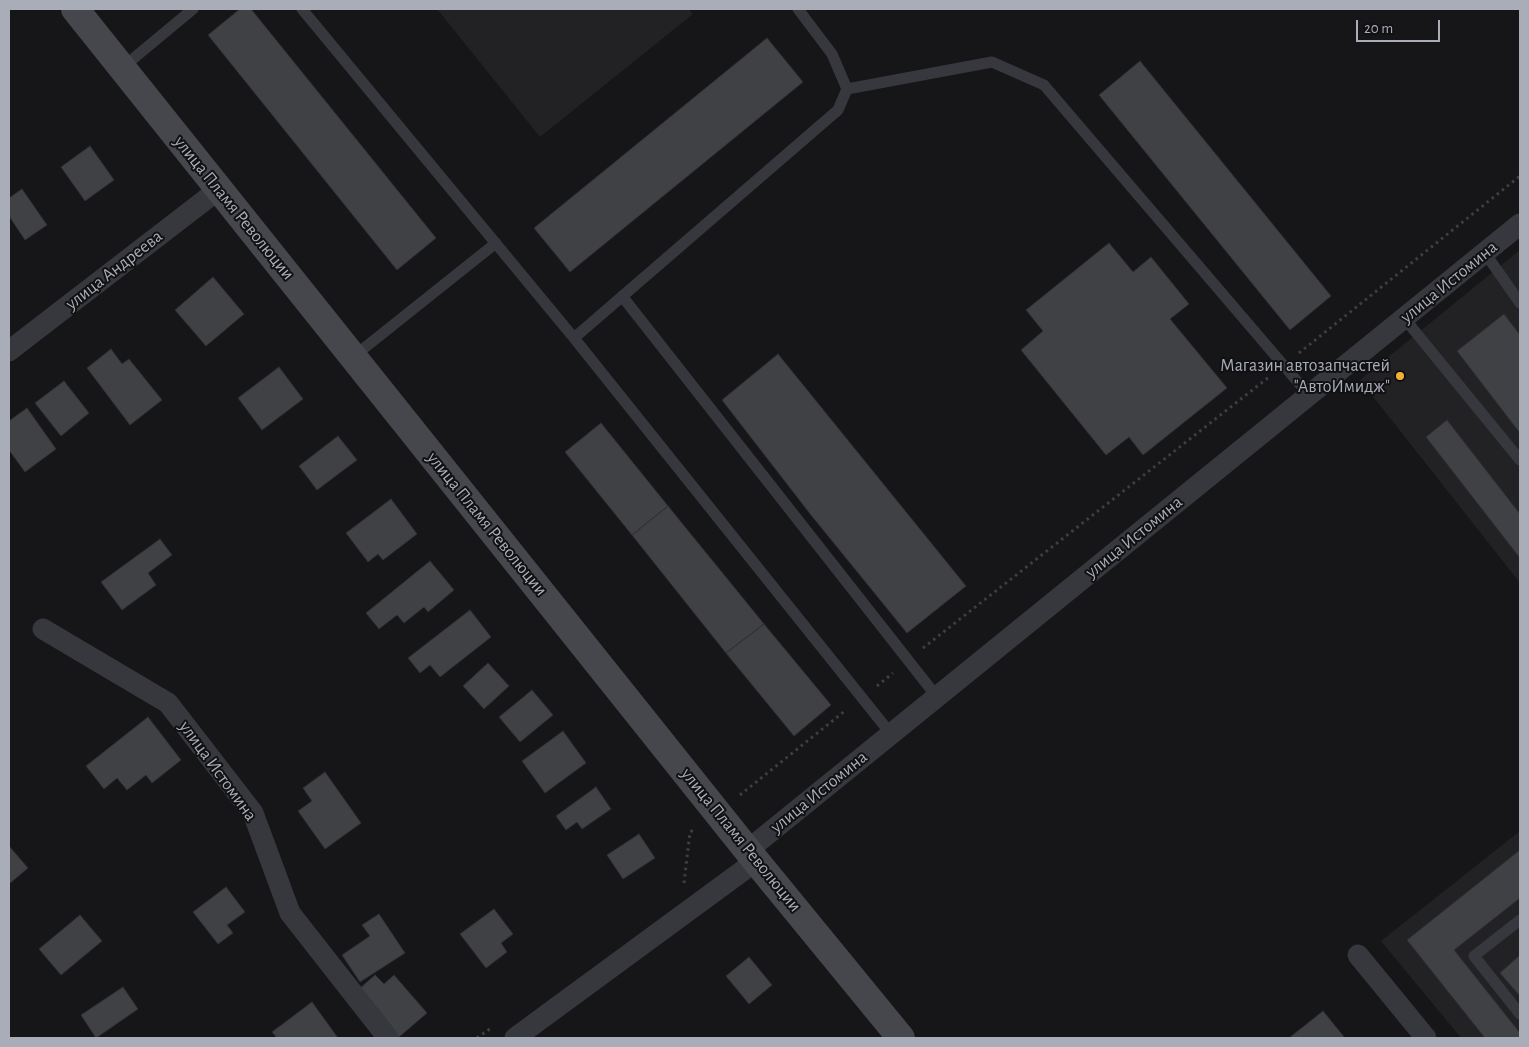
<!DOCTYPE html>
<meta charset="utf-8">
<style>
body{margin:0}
#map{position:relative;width:1529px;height:1047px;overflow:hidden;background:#161618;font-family:"Alegreya Sans",sans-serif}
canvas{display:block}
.frame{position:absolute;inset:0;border:10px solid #a8adb8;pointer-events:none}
.scale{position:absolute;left:1356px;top:20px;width:84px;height:22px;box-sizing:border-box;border:2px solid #a8adb8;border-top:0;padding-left:6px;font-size:15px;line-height:18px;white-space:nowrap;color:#a8adb8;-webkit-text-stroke:4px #111113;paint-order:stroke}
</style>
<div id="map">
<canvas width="1529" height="1047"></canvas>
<div class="frame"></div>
<div class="scale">20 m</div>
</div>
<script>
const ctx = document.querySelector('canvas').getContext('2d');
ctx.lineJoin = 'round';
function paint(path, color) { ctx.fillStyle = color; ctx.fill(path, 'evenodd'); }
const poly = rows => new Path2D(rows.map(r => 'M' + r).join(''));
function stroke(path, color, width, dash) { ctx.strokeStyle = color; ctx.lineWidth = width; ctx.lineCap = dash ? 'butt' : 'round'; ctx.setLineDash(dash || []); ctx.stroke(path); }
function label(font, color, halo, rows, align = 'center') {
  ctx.font = font + ' "Alegreya Sans",sans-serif'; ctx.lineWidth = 4; ctx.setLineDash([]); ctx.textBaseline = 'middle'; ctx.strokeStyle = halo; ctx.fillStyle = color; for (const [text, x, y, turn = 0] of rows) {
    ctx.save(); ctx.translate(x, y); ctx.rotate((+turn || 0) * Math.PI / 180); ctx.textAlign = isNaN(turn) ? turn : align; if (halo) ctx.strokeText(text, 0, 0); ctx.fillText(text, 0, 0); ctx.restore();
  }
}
const built = poly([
 [437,9,688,9,693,14,540,137],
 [1520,250,1520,583,1360,380],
 [1520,831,1520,1038,1461,1038,1381,941]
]);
const building = poly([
 [240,9,251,9,436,238,397,270,208,35,240,9],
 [767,38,803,82,570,272,534,228,767,38],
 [1140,61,1331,296,1290,330,1099,95,1140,61],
 [90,146,114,180,85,201,61,167,90,146],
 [22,189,47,225,25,240,9,216,9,198,22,189],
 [1109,243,1133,272,1151,257,1189,304,1170,319,1227,388,1143,455,1129,437,1106,455,1021,350,1043,331,1026,310,1109,243],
 [213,277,244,314,206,346,175,310,213,277],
 [1504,314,1520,335,1520,433,1457,351,1504,314],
 [111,349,122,364,129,359,162,400,130,425,87,368,111,349],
 [778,354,966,586,907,633,811,515,722,400,778,354],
 [279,367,303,399,262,430,238,398,279,367],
 [64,381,89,413,61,436,35,403,64,381],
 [27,408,56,449,25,472,9,450,9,421,27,408],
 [1447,420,1520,514,1520,558,1426,437,1447,420],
 [601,423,668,506,632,535,565,452,601,423],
 [338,436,357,460,317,490,299,466,338,436],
 [391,499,417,534,383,560,378,554,368,562,346,533,391,499],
 [668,506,764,624,726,653,632,535,668,506],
 [160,539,172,555,148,573,156,585,122,610,101,582,160,539],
 [430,561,454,590,428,612,424,607,404,623,397,615,379,629,366,613,430,561],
 [470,610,491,637,440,677,430,665,420,673,408,658,470,610],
 [764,624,831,705,794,736,726,653,764,624],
 [488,663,509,686,484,709,463,686,488,663],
 [532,690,553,715,520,742,499,717,532,690],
 [148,717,181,760,152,783,146,775,127,790,117,778,104,789,86,766,148,717],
 [563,731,586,763,545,793,522,761,563,731],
 [325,772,361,823,325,849,298,811,312,801,303,788,325,772],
 [596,787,611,809,582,829,577,822,566,830,556,816,596,787],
 [639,834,655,858,623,879,607,855,639,834],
 [9,846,28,868,9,884,9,846],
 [1520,850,1520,898,1454,950,1520,1033,1520,1038,1485,1038,1407,940,1520,850],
 [226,887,245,912,227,925,233,933,218,944,193,912,226,887],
 [494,909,513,934,501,943,507,952,486,968,460,934,494,909],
 [379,914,405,953,360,982,342,955,370,936,362,925,379,914],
 [80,915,102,941,61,975,39,949,80,915],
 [1520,955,1520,996,1500,973,1520,955],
 [749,957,772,985,749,1004,726,976,749,957],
 [375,975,384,984,394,975,427,1013,399,1037,358,990,375,975],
 [123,987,138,1009,96,1038,81,1015,123,987],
 [312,1002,338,1038,277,1038,272,1032,312,1002],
 [1323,1011,1345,1038,1289,1038,1323,1011]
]);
const path = poly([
 [1299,353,1520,176],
 [923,648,1269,377],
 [877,686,893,673],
 [740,795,846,710],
 [684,883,690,832,695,829],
 [477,1038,491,1028]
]);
const lane = poly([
 [302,9,574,338,891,734],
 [122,68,193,9],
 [847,89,992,62,1044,85,1309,395],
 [1485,253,1520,303],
 [622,296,937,697],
 [1404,318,1520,460],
 [574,338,838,110,847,89,832,54,798,9],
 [353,357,496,243],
 [1520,920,1474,956,1520,1014]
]);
const street = poly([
 [9,351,218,190],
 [43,629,168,703,253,813,290,913,388,1038],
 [748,850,1520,224],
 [1358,955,1426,1038],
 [515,1038,756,861]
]);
const secondary = poly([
 [75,9,756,861,901,1038]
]);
const markers = [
 [1400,376,5,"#f2b134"]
];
const streetNames = [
 ["улица Пламя Революции",234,208,51],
 ["улица Андреева",114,270,-38],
 ["улица Истомина",1449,282,-39],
 ["улица Пламя Революции",487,524,51],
 ["улица Истомина",1134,537,-39],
 ["улица Истомина",218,771,54],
 ["улица Истомина",819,792,-39],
 ["улица Пламя Революции",741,840,51]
];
const poiNames = [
 ["Магазин автозапчастей",1390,366],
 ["\"АвтоИмидж\"",1390,387]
];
paint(built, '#222225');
paint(building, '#404145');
stroke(building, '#303034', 1);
stroke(path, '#3d3f44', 3, [2.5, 4]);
stroke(lane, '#37383d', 11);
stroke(street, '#37383d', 21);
stroke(secondary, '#45474d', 28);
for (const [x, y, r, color] of markers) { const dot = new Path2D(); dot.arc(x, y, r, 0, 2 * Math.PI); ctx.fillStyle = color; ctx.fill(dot); stroke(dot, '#111113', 2); }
label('18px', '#a8adb8', '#111113', streetNames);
label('18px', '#a8adb8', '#111113', poiNames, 'right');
</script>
